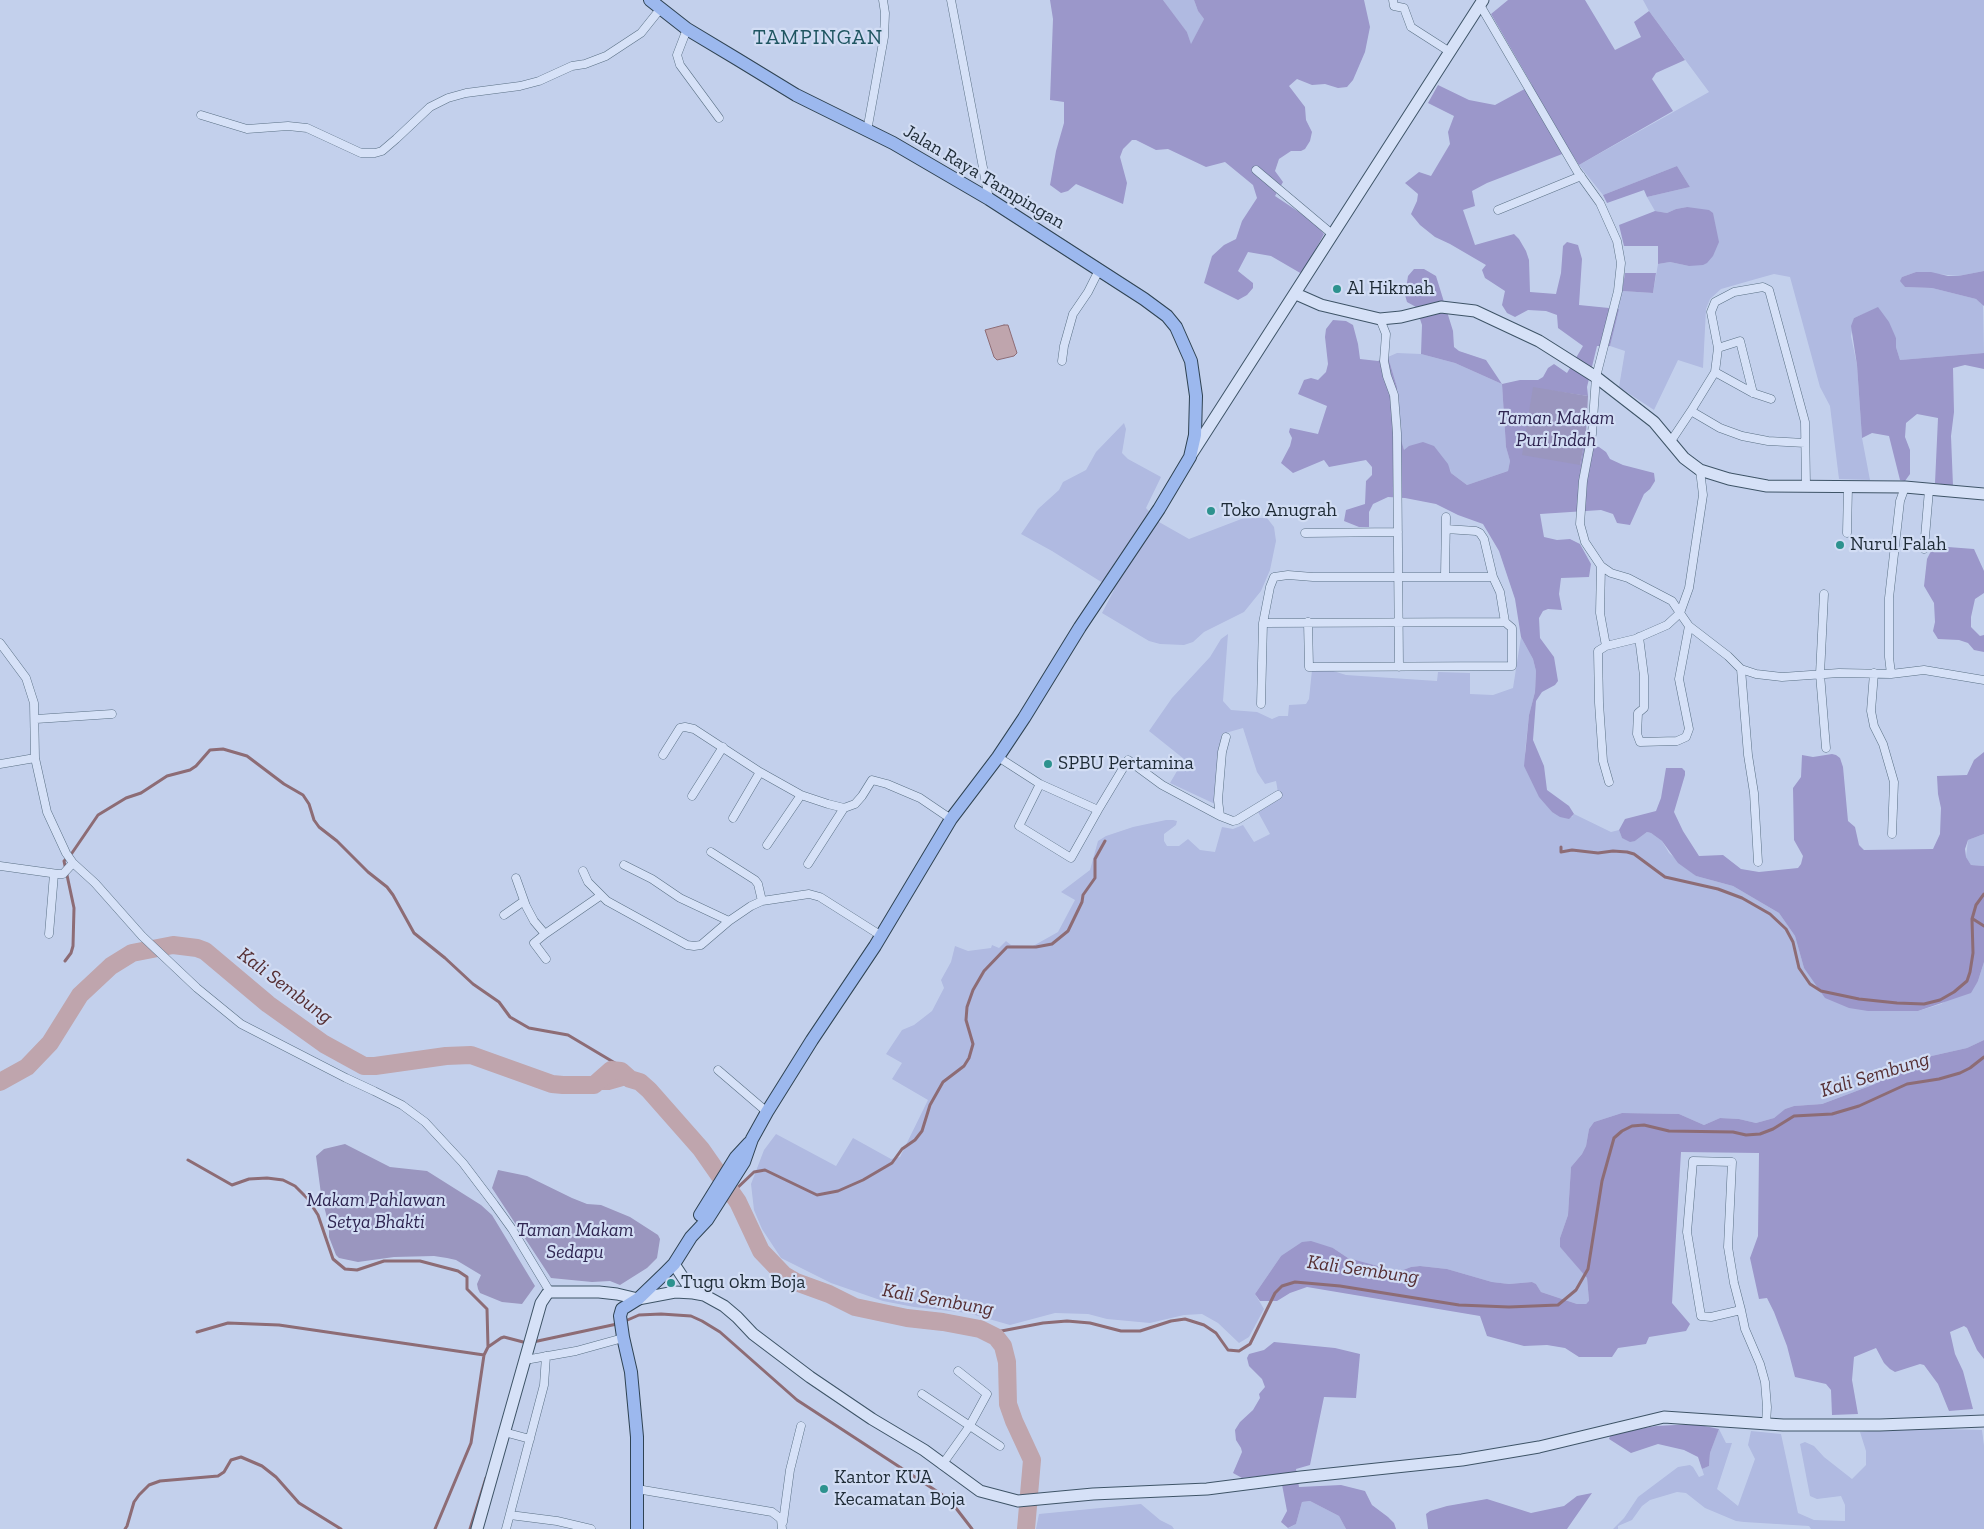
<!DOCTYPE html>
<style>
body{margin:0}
canvas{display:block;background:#c3d0ec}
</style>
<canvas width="1984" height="1529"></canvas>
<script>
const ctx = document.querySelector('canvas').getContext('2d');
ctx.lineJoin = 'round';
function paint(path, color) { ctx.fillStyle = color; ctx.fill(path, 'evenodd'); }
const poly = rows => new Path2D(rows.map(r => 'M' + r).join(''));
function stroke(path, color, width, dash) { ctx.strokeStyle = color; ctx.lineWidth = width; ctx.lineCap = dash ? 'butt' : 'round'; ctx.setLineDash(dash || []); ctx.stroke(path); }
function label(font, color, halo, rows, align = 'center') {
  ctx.font = font + ' "Zilla Slab",serif'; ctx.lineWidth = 4.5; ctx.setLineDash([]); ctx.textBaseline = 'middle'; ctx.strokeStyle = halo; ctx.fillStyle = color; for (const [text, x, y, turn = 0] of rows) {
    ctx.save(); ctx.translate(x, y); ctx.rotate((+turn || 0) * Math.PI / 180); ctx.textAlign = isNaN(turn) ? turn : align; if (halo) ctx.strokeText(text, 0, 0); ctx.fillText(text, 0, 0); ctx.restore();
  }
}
const farmland = poly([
 [1163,0,1194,0,1198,11,1204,19,1191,45,1187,32],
 [1643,0,1984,0,1984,271,1958,276,1916,272,1902,277,1905,287,1932,288,1976,299,1983,304,1984,353,1900,360,1896,347,1896,338,1878,308,1854,318,1851,336,1857,365,1862,438,1870,480,1839,479,1830,406,1820,387,1790,277,1774,274,1756,279,1721,289,1710,299,1706,309,1703,368,1678,360,1654,410,1619,387,1625,351,1610,346,1622,291,1653,293,1658,264,1670,262,1689,266,1687,207,1676,209,1667,213,1655,211,1647,197,1690,187,1677,166,1603,195,1579,165,1709,92,1649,11],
 [1397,353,1421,354,1455,363,1502,384,1506,447,1510,461,1508,471,1467,485,1451,473,1450,469,1404,450,1400,436,1397,387,1388,357],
 [1124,423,1126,429,1122,453,1128,459,1161,477,1146,508,1159,522,1189,539,1244,518,1267,518,1274,527,1276,541,1270,570,1261,591,1244,612,1204,632,1193,642,1184,645,1160,644,1149,641,1102,613,1114,590,1052,551,1021,534,1038,509,1059,490,1063,482,1086,470,1096,452],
 [1228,634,1223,701,1231,710,1257,712,1272,719,1279,716,1288,716,1289,705,1306,704,1309,699,1312,670,1327,669,1346,675,1437,681,1438,672,1470,673,1470,694,1493,695,1513,688,1521,637,1533,659,1536,671,1535,692,1529,715,1525,752,1546,804,1552,812,1572,817,1574,814,1611,832,1619,830,1622,838,1635,841,1647,832,1651,833,1662,841,1669,853,1696,876,1733,886,1779,913,1795,936,1804,968,1868,1011,1918,1011,1941,1004,1978,981,1984,962,1984,1040,1967,1048,1927,1057,1897,1069,1875,1084,1822,1104,1794,1106,1785,1109,1774,1118,1756,1123,1739,1119,1720,1118,1704,1125,1679,1114,1622,1113,1594,1122,1589,1129,1586,1146,1582,1154,1571,1167,1568,1215,1560,1238,1560,1247,1585,1274,1587,1278,1589,1302,1586,1304,1577,1304,1541,1292,1536,1284,1532,1282,1509,1284,1492,1282,1447,1269,1420,1266,1411,1267,1395,1273,1378,1266,1348,1258,1333,1248,1281,1256,1255,1294,1264,1309,1249,1337,1239,1343,1218,1323,1202,1314,1184,1315,1150,1323,1107,1319,1088,1314,1055,1313,1010,1325,968,1313,914,1307,883,1301,831,1283,781,1258,762,1229,754,1210,751,1184,764,1150,776,1134,836,1166,853,1138,891,1159,900,1157,928,1100,892,1079,902,1063,886,1054,902,1030,914,1025,932,1011,944,988,941,980,951,962,955,946,968,951,991,948,992,945,999,948,1006,941,1011,945,1033,946,1058,932,1075,900,1061,892,1090,870,1098,841,1106,836,1133,827,1166,820,1173,820,1177,821,1176,825,1164,834,1164,841,1167,846,1179,846,1188,839,1200,850,1215,852,1222,827,1233,829,1243,825,1254,842,1270,834,1258,812,1279,798,1276,781,1265,784,1257,772,1243,728,1222,734,1218,762,1215,804,1170,783,1184,759,1149,731,1172,698,1210,657,1221,639],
 [1984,834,1984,866,1971,865,1966,857,1968,840],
 [1897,1428,1982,1430,1984,1446,1984,1529,1811,1529,1809,1526,1744,1522,1736,1521,1705,1508,1686,1493,1677,1492,1650,1500,1642,1506,1632,1520,1618,1526,1618,1529,1613,1529,1624,1518,1638,1497,1678,1467,1690,1465,1693,1467,1699,1477,1704,1475,1702,1469,1709,1466,1710,1453,1719,1429,1726,1443,1732,1443,1717,1489,1738,1506,1755,1459,1748,1445,1751,1431,1781,1434,1798,1513,1814,1520,1845,1521,1845,1505,1841,1496,1817,1499,1810,1496,1800,1444,1805,1442,1814,1446,1824,1457,1852,1479,1866,1465,1866,1451,1860,1432],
 [1310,1501,1339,1516,1346,1529,1287,1529,1296,1524,1302,1502],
 [1141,1504,1160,1520,1172,1526,1174,1529,1036,1529,1039,1514]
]);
const green = poly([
 [1050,0,1163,0,1187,32,1191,44,1204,19,1198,11,1194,0,1364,0,1370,27,1365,52,1353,80,1347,87,1338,88,1325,84,1312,85,1297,79,1289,86,1305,107,1306,120,1312,132,1310,141,1305,149,1301,151,1291,151,1279,159,1275,171,1283,182,1275,196,1314,222,1324,234,1302,274,1271,256,1248,252,1238,271,1253,283,1253,288,1247,295,1238,300,1204,283,1212,256,1224,245,1236,239,1242,221,1257,198,1253,185,1225,162,1206,167,1168,149,1156,150,1136,140,1132,140,1123,149,1120,157,1127,183,1123,204,1076,184,1068,191,1061,193,1050,185,1056,151,1064,123,1064,102,1050,100,1053,19],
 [1508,0,1585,0,1615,50,1641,37,1634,22,1649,11,1685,60,1656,73,1652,79,1673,111,1579,165,1570,151,1487,183,1472,191,1475,206,1463,210,1475,245,1514,234,1519,239,1526,251,1529,260,1530,292,1556,294,1561,273,1563,246,1567,242,1578,245,1582,259,1579,305,1619,309,1610,346,1597,346,1587,387,1588,396,1533,388,1580,465,1584,443,1599,447,1606,452,1610,459,1623,465,1654,473,1655,481,1650,489,1644,494,1630,525,1617,523,1613,514,1601,510,1540,514,1544,537,1557,540,1570,539,1580,544,1591,564,1589,577,1561,578,1559,594,1562,610,1548,609,1543,611,1539,618,1540,638,1554,657,1558,681,1555,685,1542,692,1536,701,1533,740,1544,766,1547,790,1569,806,1574,814,1569,819,1560,817,1552,812,1539,797,1524,766,1529,715,1535,692,1536,671,1533,659,1521,637,1515,599,1499,551,1483,524,1458,515,1436,504,1405,498,1388,497,1373,504,1369,512,1369,527,1359,527,1344,521,1346,510,1365,504,1366,481,1372,475,1372,467,1366,460,1329,467,1324,460,1293,473,1281,463,1290,446,1292,438,1289,432,1290,428,1318,434,1327,406,1298,394,1304,380,1311,378,1318,380,1326,372,1328,364,1325,337,1326,329,1333,320,1346,321,1353,325,1358,344,1360,359,1378,361,1388,357,1397,387,1400,436,1404,450,1409,446,1423,442,1434,446,1448,464,1451,473,1467,485,1508,471,1510,461,1506,447,1502,384,1455,363,1421,354,1422,325,1416,307,1407,302,1405,295,1408,276,1414,269,1424,269,1436,276,1453,331,1454,347,1459,351,1486,360,1502,384,1520,380,1538,380,1543,377,1548,368,1554,364,1567,373,1583,346,1558,328,1557,315,1546,311,1528,310,1515,317,1507,313,1502,305,1505,291,1485,278,1482,270,1486,265,1450,244,1435,237,1420,225,1411,214,1417,201,1418,194,1405,183,1419,172,1431,176,1450,144,1448,132,1454,116,1428,103,1438,85,1469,100,1495,105,1532,85,1491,14],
 [1677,166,1690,187,1647,197,1644,190,1607,203,1603,195],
 [1687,207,1709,210,1713,213,1719,242,1713,256,1707,263,1703,265,1689,266,1670,262,1658,264,1658,246,1624,246,1619,225,1655,211,1667,213,1676,209],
 [1984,271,1984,306,1976,299,1932,288,1905,287,1900,281,1902,277,1916,272,1931,272,1948,276,1958,276],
 [1625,273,1656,273,1653,293,1622,291],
 [1878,307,1889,322,1896,338,1896,347,1900,360,1984,353,1984,369,1965,365,1953,368,1954,412,1951,436,1953,486,1935,483,1938,418,1917,414,1906,423,1905,437,1910,450,1910,474,1905,481,1900,480,1889,436,1872,433,1862,438,1857,365,1851,326,1854,318],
 [1948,547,1974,549,1984,571,1984,593,1975,599,1971,617,1971,627,1980,636,1984,635,1984,652,1974,650,1968,643,1959,640,1938,639,1933,631,1935,622,1934,603,1924,586,1927,559,1931,551],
 [1984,752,1984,834,1968,840,1965,849,1966,857,1971,865,1984,866,1984,962,1978,981,1971,993,1918,1011,1868,1011,1849,1008,1825,998,1804,968,1795,936,1779,913,1733,886,1696,876,1678,863,1662,841,1651,833,1647,832,1635,841,1630,842,1622,838,1619,830,1625,819,1656,811,1661,798,1666,768,1682,768,1685,771,1685,775,1674,812,1683,831,1699,856,1723,855,1741,869,1759,872,1798,868,1801,864,1803,856,1794,840,1793,788,1801,777,1802,755,1813,757,1832,754,1836,755,1840,758,1843,767,1848,821,1855,827,1859,845,1864,850,1933,849,1940,834,1941,808,1938,794,1937,776,1967,775,1974,760],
 [1984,1040,1984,1359,1977,1350,1967,1328,1964,1326,1950,1332,1955,1354,1963,1371,1973,1409,1949,1411,1938,1384,1924,1365,1920,1364,1895,1372,1890,1369,1884,1363,1876,1348,1854,1357,1852,1380,1858,1414,1832,1415,1831,1390,1826,1384,1795,1377,1787,1346,1774,1312,1767,1298,1759,1299,1750,1258,1758,1236,1759,1153,1681,1152,1672,1303,1690,1324,1686,1331,1649,1337,1646,1344,1618,1348,1612,1357,1579,1357,1565,1348,1547,1345,1524,1346,1487,1336,1480,1316,1307,1287,1290,1293,1277,1301,1260,1301,1255,1294,1281,1256,1302,1242,1311,1241,1333,1248,1348,1258,1378,1266,1395,1273,1411,1267,1420,1266,1447,1269,1492,1282,1509,1284,1532,1282,1536,1284,1541,1292,1577,1304,1586,1304,1589,1301,1587,1278,1560,1247,1560,1238,1568,1215,1571,1167,1582,1154,1586,1146,1589,1129,1594,1122,1622,1113,1679,1114,1704,1125,1720,1118,1739,1119,1756,1123,1774,1118,1785,1109,1794,1106,1822,1104,1830,1101,1875,1084,1897,1069,1927,1057,1967,1048],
 [1274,1342,1335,1348,1360,1354,1356,1398,1324,1397,1310,1465,1296,1469,1299,1487,1341,1485,1365,1491,1372,1505,1388,1517,1394,1523,1396,1529,1346,1529,1339,1516,1310,1501,1302,1502,1296,1524,1288,1528,1281,1522,1287,1511,1280,1474,1242,1478,1233,1473,1242,1452,1241,1448,1236,1440,1235,1430,1240,1422,1253,1410,1260,1398,1259,1394,1265,1387,1262,1379,1249,1366,1247,1358,1249,1354,1264,1350],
 [1695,1424,1719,1429,1710,1453,1709,1466,1702,1469,1698,1457,1684,1450,1658,1444,1631,1453,1609,1439,1612,1431,1622,1432,1656,1426],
 [1592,1493,1567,1529,1428,1529,1426,1514,1430,1511,1447,1506,1487,1499,1531,1513,1564,1506,1577,1496]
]);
const cemetery = poly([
 [1533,387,1588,396,1586,434,1580,465,1522,455],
 [345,1144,390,1167,427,1171,481,1205,492,1215,535,1286,522,1304,502,1302,480,1293,478,1289,477,1284,481,1275,456,1260,447,1258,434,1256,394,1257,358,1262,339,1258,336,1255,329,1237,329,1226,321,1194,316,1156,324,1149],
 [498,1170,527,1176,572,1198,587,1204,601,1205,630,1217,658,1235,660,1239,657,1258,647,1268,620,1285,610,1281,592,1282,551,1278,492,1188]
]);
const water = poly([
 [1004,325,1008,325,1017,353,1014,356,997,360,994,357,985,330,1004,325]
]);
const stream = poly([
 [1561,847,1561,852,1572,850,1598,853,1613,851,1627,852,1634,854,1665,877,1718,889,1742,898,1770,914,1786,929,1793,942,1799,968,1810,984,1821,991,1859,999,1897,1003,1924,1004,1940,1000,1954,992,1967,981,1970,972,1973,953,1972,919,1976,905,1984,894],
 [1973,919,1984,926],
 [65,961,71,953,73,946,74,908,64,861,72,853,98,815,126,798,141,793,167,776,190,770,196,766,210,750,223,749,247,756,284,784,303,795,309,804,314,820,319,827,337,841,368,872,387,887,393,895,414,933,445,958,473,984,499,1002,510,1017,529,1028,568,1035,620,1066,621,1071],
 [188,1160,232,1185,249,1179,267,1178,283,1180,295,1186,307,1198,318,1215,333,1259,345,1269,357,1270,384,1261,420,1261,458,1271,467,1277,467,1289,487,1309,488,1347],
 [732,1193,754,1172,765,1170,817,1195,838,1191,863,1180,892,1163,902,1149,915,1140,922,1131,930,1105,943,1082,964,1066,969,1058,973,1044,966,1020,967,1007,973,990,984,971,1007,947,1036,947,1052,944,1068,931,1082,902,1083,895,1095,878,1095,859,1105,841],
 [623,1322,639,1315,661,1314,691,1316,702,1321,720,1332,797,1400,941,1494,952,1503,972,1529],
 [197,1332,228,1323,279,1325,484,1355],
 [991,1333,1043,1323,1067,1321,1090,1323,1121,1331,1140,1331,1171,1321,1185,1319,1204,1325,1216,1333,1228,1350,1239,1351,1250,1344,1275,1293,1282,1286,1295,1282,1340,1286,1459,1305,1509,1307,1558,1305,1576,1290,1588,1269,1602,1181,1614,1138,1622,1131,1632,1126,1644,1125,1669,1131,1733,1132,1746,1135,1760,1134,1773,1129,1794,1116,1832,1114,1859,1106,1907,1084,1939,1079,1960,1073,1970,1068,1984,1057],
 [533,1342,617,1324],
 [125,1529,127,1526,134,1502,139,1495,149,1485,160,1481,218,1476,224,1472,231,1460,241,1457,262,1466,276,1477,299,1503,341,1529],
 [435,1529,471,1443,484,1355,488,1347,501,1338,504,1337,527,1343],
 [470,1529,486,1478]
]);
const canal = poly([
 [594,1085,609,1085,630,1079]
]);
const river = poly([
 [0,1082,27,1067,50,1043,80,995,111,966,132,953,173,945,197,948,205,951,268,1004,324,1044,364,1066,375,1066,446,1056,471,1055,552,1084,563,1085,594,1085,611,1070,621,1071,630,1079,640,1082,649,1090,701,1149,738,1202,761,1251,784,1275,796,1282,829,1294,855,1307,907,1318,943,1322,980,1329,996,1337,1003,1346,1007,1362,1008,1404,1014,1421,1032,1460,1026,1529]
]);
const street = poly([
 [951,0,989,199],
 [1393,0,1394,6,1404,8,1411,27,1450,52],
 [1480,5,1577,171,1600,203,1617,241,1621,263,1618,291,1596,377,1592,434,1583,481,1580,524,1585,542,1601,566,1611,573,1628,578,1672,601,1680,613,1667,625,1635,639,1606,646,1598,651,1599,703,1603,761,1609,782],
 [687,29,677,55,680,65,719,118],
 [201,115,247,129,288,126,307,128,361,153,375,153,382,151,396,139,430,107,448,98,466,93,520,86,539,81,572,66,585,64,606,56,641,33,661,8],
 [867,131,884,37,885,13,883,0],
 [1256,170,1332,234],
 [1498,210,1581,176],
 [1380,319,1386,334,1384,361,1387,376,1394,395,1397,433,1399,667],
 [1718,348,1740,341,1753,393],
 [1062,361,1064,346,1073,314,1088,292,1099,270],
 [1715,372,1753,393,1771,399],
 [1671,441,1691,411],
 [1805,443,1768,441,1742,436,1720,428,1691,411,1715,372,1718,348,1711,312,1715,302,1734,292,1763,287,1769,290,1805,422,1806,486],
 [1700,470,1703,495,1689,588,1680,613,1689,626,1728,656,1741,669,1756,674,1782,677,1839,673,1891,674,1924,670,1984,680],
 [1305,533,1398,532],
 [1847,533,1848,487],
 [1924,549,1929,490],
 [1601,566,1600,613,1606,646],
 [1445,576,1446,517],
 [1824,594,1820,674,1826,748],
 [1308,622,1309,667,1512,666,1512,628,1505,622,1500,592,1493,577,1484,539,1480,533,1476,531,1446,529],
 [1263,623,1270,587,1274,577,1288,575,1313,577,1493,577],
 [1639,637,1644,676,1644,708,1638,713,1637,734,1640,742,1677,741,1686,737,1689,729,1679,679,1689,626],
 [0,643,26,678,34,703,35,758,47,812,66,853,73,863,95,883,142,936,197,988,241,1024,346,1078,374,1091,402,1105,425,1122,463,1163,494,1204,512,1229,550,1292],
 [1741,669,1748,755,1754,793,1758,862],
 [1874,673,1871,711,1874,726,1883,744,1894,782,1892,834],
 [1891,674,1889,657,1889,598,1900,501,1905,487],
 [1261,704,1263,623,1505,622],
 [36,719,112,714],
 [663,755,680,728,685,727,694,729,760,772,801,795,828,804,844,808,855,804,862,796,872,780,887,784,920,798,951,819],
 [998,757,1040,784,1098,810,1128,760,1162,785,1220,816,1218,800,1222,752,1226,737],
 [0,764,35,758],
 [1040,784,1019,826,1071,858,1098,810],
 [692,796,723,747],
 [1220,816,1233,821,1237,820,1278,795],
 [733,818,760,772],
 [767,845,801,795],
 [711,852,755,880,758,884,762,901],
 [808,864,844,808],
 [624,865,652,879,680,898,729,921],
 [0,866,58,874,63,874,73,863],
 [583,871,588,882,607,901,687,945,694,946,701,945,729,921,751,906,762,901,809,894,820,897,880,935],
 [516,878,526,906,534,921,545,934],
 [504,915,524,901],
 [49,934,54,874],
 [546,959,534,943,545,934,600,896],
 [718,1070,767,1112],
 [1741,1310,1734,1283,1728,1247,1732,1162,1693,1161,1687,1232,1701,1316,1711,1317,1741,1310,1745,1329,1760,1364,1765,1382,1767,1407,1766,1424],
 [525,1360,576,1351,623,1338],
 [922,1394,1000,1446],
 [504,1432,530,1439],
 [942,1465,969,1427,987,1394,958,1371],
 [637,1489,772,1512,781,1519,782,1529],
 [510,1515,557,1521,591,1529],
 [783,1522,790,1470,801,1426],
 [506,1529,544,1385,546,1356]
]);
const secondary = poly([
 [1296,294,1321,305,1380,319,1401,317,1441,307,1475,311,1539,341,1596,377,1654,422,1684,458,1700,470,1729,479,1767,486,1905,487,1984,494],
 [1191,455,1483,0],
 [674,1264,693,1293,704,1295,724,1306,737,1317,753,1334,810,1377,872,1419,924,1450,980,1491,1018,1501,1093,1494,1207,1489,1301,1477,1462,1460,1539,1447,1664,1417,1783,1425,1880,1425,1984,1421],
 [477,1529,541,1303,547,1294,550,1292,599,1292,617,1294,638,1299,675,1292,693,1293]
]);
const primary = poly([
 [700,1215,736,1157,749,1143],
 [637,1529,637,1437,631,1372,623,1337,620,1316,622,1309,638,1299,665,1273,674,1264,691,1237,707,1220,744,1162,752,1139,767,1112,812,1040,875,946,951,819,998,757,1024,718,1080,627,1159,509,1190,457,1195,435,1196,396,1191,361,1176,327,1167,316,1144,299,989,199,893,143,796,95,737,59,687,29,650,0]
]);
const markers = [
 [1337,289,5,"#2d928e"],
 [1211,511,5,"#2d928e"],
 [1840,545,5,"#2d928e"],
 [1048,764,5,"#2d928e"],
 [671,1283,5,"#2d928e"],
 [824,1489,5,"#2d928e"]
];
const streetNames = [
 ["Jalan Raya Tampingan",984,177,31]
];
const poiNames = [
 ["Al Hikmah",1347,289],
 ["Toko Anugrah",1221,511],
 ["Nurul Falah",1850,545],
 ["SPBU Pertamina",1058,764],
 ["Tugu 0km Boja",681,1283],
 ["Kantor KUA",834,1478],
 ["Kecamatan Boja",834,1500]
];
const parkNames = [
 ["Taman Makam",1556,419],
 ["Puri Indah",1556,441],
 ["Makam Pahlawan",376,1201],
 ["Setya Bhakti",376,1223],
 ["Taman Makam",575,1231],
 ["Sedapu",575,1253]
];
const waterNames = [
 ["Kali Sembung",285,986,37],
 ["Kali Sembung",1875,1075,-17],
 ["Kali Sembung",1363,1270,8],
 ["Kali Sembung",938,1300,10]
];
const quarterNames = [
 ["TAMPINGAN",818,38]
];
paint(farmland, '#b0bae1');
paint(green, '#9b97ca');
paint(cemetery, '#9a96bf');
paint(water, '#bfa5ad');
stroke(water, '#8d6c75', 1);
stroke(stream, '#8d6c75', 3);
stroke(canal, '#bfa5ad', 10);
stroke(river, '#bfa5ad', 18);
stroke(street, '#5a7085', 9);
stroke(secondary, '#3e5467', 13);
stroke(primary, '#2f4353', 14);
stroke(street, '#d6e1f7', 8);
stroke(secondary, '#d6e1f7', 11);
stroke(primary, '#9cb8ee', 12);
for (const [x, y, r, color] of markers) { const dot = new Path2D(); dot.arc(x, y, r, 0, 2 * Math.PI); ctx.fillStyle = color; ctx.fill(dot); stroke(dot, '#d2ddf4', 2); }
label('19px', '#1e2b36', '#d2ddf4', streetNames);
label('19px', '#1e2b36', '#d2ddf4', poiNames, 'left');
label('italic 19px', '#2f2551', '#d2ddf4', parkNames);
label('italic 20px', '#552e32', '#d2ddf4', waterNames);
ctx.letterSpacing = '1px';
label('21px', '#1f5561', '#d2ddf4', quarterNames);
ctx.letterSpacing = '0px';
</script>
